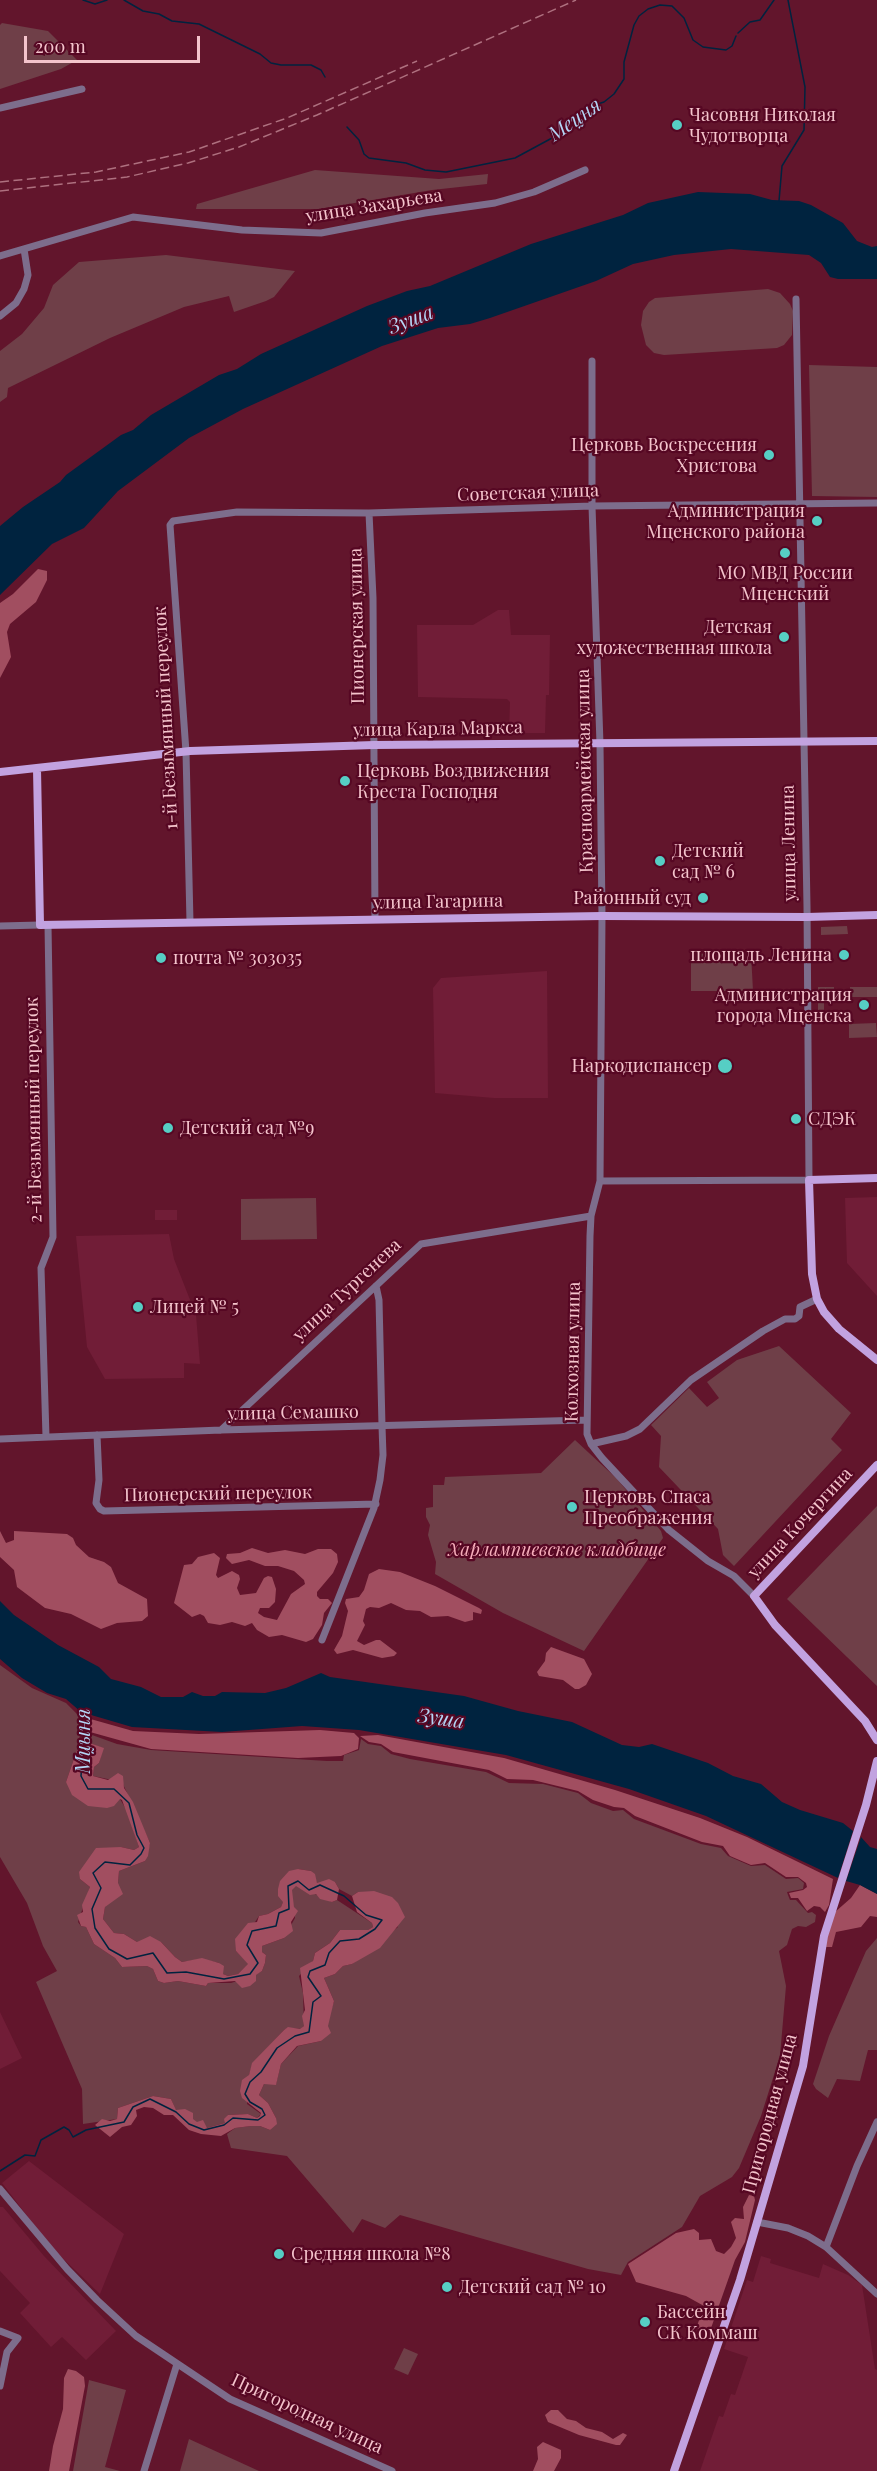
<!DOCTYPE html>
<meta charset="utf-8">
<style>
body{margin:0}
#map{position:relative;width:877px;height:2471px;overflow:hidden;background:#62152c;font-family:"Playfair Display",serif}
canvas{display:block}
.scale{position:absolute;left:24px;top:36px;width:176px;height:27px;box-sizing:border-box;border:3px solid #f4c4cc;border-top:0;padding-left:8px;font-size:18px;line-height:21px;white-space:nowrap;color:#f4c4cc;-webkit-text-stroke:4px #560723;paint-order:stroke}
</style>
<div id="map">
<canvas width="877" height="2471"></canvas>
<div class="scale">200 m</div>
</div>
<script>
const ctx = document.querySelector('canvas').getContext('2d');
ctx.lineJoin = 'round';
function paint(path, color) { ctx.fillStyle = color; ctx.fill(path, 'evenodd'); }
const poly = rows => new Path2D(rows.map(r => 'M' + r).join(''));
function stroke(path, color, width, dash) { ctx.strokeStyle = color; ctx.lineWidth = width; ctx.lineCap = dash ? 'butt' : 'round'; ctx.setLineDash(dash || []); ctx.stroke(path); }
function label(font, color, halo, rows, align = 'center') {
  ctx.font = font + ' "Playfair Display",serif'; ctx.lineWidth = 4.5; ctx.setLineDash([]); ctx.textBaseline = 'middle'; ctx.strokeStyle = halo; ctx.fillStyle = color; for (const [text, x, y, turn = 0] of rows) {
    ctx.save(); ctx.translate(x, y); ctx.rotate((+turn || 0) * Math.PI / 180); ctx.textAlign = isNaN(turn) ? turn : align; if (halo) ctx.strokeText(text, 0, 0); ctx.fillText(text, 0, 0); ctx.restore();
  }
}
const built = poly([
 [498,610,509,610,511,635,550,635,549,695,546,695,545,733,509,733,510,702,507,699,418,697,417,625,473,625],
 [547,971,548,1098,494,1098,435,1093,433,988,441,978],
 [877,1197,877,1296,847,1263,845,1198],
 [155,1210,177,1210,177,1220,155,1220],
 [169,1234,174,1259,196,1315,200,1364,184,1363,184,1378,105,1379,87,1347,76,1236],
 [0,2012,22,2058,0,2069],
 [29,2161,124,2234,100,2294,51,2247,2,2183],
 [0,2207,3,2207,44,2256,116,2331,86,2360,62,2337,51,2347,20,2313,30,2303,0,2271],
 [761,2256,771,2259,770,2263,819,2278,823,2264,848,2275,862,2285,875,2369,877,2370,877,2471,700,2471,719,2416,723,2417,731,2394,735,2395,748,2357,724,2349,747,2280,753,2282]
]);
const green = poly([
 [2,23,48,31,77,60,61,69,0,89,0,25],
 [315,170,439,179,488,174,487,184,432,190,319,209,196,209,197,204],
 [166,255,295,271,274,297,266,301,234,312,229,296,184,307,110,338,8,388,7,397,0,402,0,351,22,334,44,308,53,285,79,262],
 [768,289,780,293,790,304,793,311,792,335,784,345,777,348,664,355,654,353,646,345,641,325,643,311,649,302,655,298],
 [809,365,877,367,877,497,812,496],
 [847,926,848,934,821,935,821,927],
 [751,953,753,991,691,991,691,954],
 [818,987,834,987,834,997,824,998,824,1012,818,1012],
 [850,987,877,987,877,997,850,997],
 [876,1023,877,1037,849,1038,849,1024],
 [316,1198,317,1239,241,1240,241,1199],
 [779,1346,851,1413,831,1439,842,1450,734,1566,723,1555,718,1529,659,1467,661,1436,651,1425,689,1388,707,1407,719,1398,707,1382,737,1360],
 [575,1440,616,1478,661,1531,663,1538,584,1651,503,1613,435,1574,436,1562,428,1535,430,1525,426,1517,426,1508,433,1507,433,1485,444,1485,445,1477,541,1473],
 [877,1506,877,1686,787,1599],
 [0,1665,32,1688,66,1703,78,1715,81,1730,77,1750,66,1782,120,1799,127,1811,139,1847,134,1850,121,1847,80,1879,90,1887,78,1922,81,1926,86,1927,94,1944,115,1958,122,1967,147,1966,153,1969,158,1981,164,1983,178,1981,206,1986,208,1983,231,1983,255,1975,262,1971,265,1963,266,1955,262,1952,262,1946,284,1938,295,1918,291,1890,296,1885,332,1902,337,1900,372,1923,373,1927,368,1930,340,1930,330,1943,315,1953,313,1961,299,1976,303,1993,304,2026,301,2029,288,2028,284,2030,253,2063,249,2075,247,2104,261,2114,257,2118,248,2114,228,2115,225,2123,207,2128,176,2111,171,2099,153,2096,118,2108,117,2119,83,2124,82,2089,36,1982,57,1971,43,1946,27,1903,0,1857],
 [92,1735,117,1744,151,1750,327,1761,343,1761,344,1755,359,1750,361,1739,368,1744,381,1746,391,1754,410,1759,486,1772,509,1783,543,1784,578,1793,591,1803,613,1811,623,1810,634,1819,701,1844,721,1848,728,1856,751,1866,765,1865,786,1879,798,1878,804,1883,803,1889,787,1892,788,1895,790,1900,796,1900,808,1913,812,1912,816,1915,815,1922,806,1927,798,1926,792,1929,787,1945,779,1951,786,1986,780,2056,761,2116,739,2168,732,2177,700,2196,682,2227,628,2262,621,2275,588,2269,400,2215,385,2228,362,2219,353,2233,287,2156,231,2148,227,2134,235,2128,251,2126,260,2126,270,2130,276,2118,268,2103,259,2095,264,2084,276,2084,281,2064,298,2046,321,2041,334,2001,324,1978,335,1974,343,1966,352,1964,398,1927,358,1892,352,1896,339,1889,335,1882,317,1883,311,1871,298,1869,281,1907,268,1914,259,1916,236,1951,249,1964,238,1974,228,1976,223,1974,219,1963,202,1959,182,1962,175,1957,161,1942,137,1942,124,1934,114,1933,103,1919,105,1907,118,1883,119,1871,145,1861,150,1843,122,1782,93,1776,94,1767,99,1763,103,1748,90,1743,88,1739],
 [877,1938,877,2050,868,2050,860,2081,837,2079,828,2098,816,2089,813,2084,829,2036,866,1951],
 [404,2348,418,2354,408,2375,394,2369],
 [89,2380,126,2390,105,2467,120,2471,73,2471],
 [189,2439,259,2471,180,2471]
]);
const forest = poly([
 [38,569,47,571,47,580,36,602,10,624,7,632,11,657,0,678,0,603,13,594],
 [0,1531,6,1543,14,1540,14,1531,67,1534,73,1538,76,1545,89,1557,104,1562,111,1567,118,1583,147,1599,148,1616,142,1621,117,1623,101,1629,71,1614,45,1608,17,1587,14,1570,0,1557],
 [252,1548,268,1553,285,1550,305,1554,318,1549,331,1549,337,1554,338,1562,333,1573,317,1592,317,1596,320,1599,328,1599,332,1603,324,1613,322,1625,313,1639,306,1642,282,1635,269,1637,257,1630,252,1623,245,1626,232,1622,220,1625,208,1623,204,1616,200,1614,192,1617,174,1603,184,1565,192,1564,198,1557,214,1553,220,1558,216,1575,218,1578,232,1571,239,1575,240,1579,237,1588,240,1595,256,1593,264,1578,268,1576,272,1577,276,1589,275,1602,269,1608,260,1608,258,1613,264,1617,277,1620,291,1594,305,1584,304,1580,294,1571,278,1566,265,1566,249,1560,232,1564,226,1558,227,1554,240,1553],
 [379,1569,400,1572,435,1586,479,1608,482,1610,481,1614,473,1612,473,1620,465,1622,448,1616,431,1617,420,1611,406,1610,391,1603,379,1608,370,1607,366,1609,363,1621,365,1625,357,1641,364,1645,376,1640,380,1640,397,1653,394,1656,382,1658,353,1650,337,1654,334,1650,342,1636,348,1611,345,1603,346,1599,359,1597,364,1590,369,1574],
 [551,1647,584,1659,592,1674,586,1685,579,1689,575,1689,563,1680,539,1676,537,1672,545,1661,546,1653],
 [87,1718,133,1731,199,1734,320,1730,354,1733,359,1738,358,1749,341,1756,298,1758,151,1749,90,1732,86,1725],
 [378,1735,504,1758,615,1790,700,1818,747,1837,833,1879,829,1905,825,1912,820,1907,814,1906,807,1911,798,1898,791,1898,789,1893,803,1890,807,1887,806,1883,798,1877,786,1877,765,1863,751,1865,730,1856,723,1846,702,1842,635,1816,624,1808,614,1807,593,1800,578,1791,533,1780,507,1779,489,1770,393,1752,381,1744,369,1742,360,1736],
 [90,1743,104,1748,99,1763,94,1767,93,1776,108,1780,118,1773,123,1776,124,1788,133,1802,150,1843,148,1856,145,1861,119,1871,118,1883,123,1894,105,1907,103,1919,114,1933,124,1934,137,1942,150,1936,161,1942,175,1957,182,1962,202,1958,219,1963,224,1966,223,1974,228,1976,238,1974,248,1964,236,1951,235,1939,248,1923,257,1922,259,1916,268,1914,281,1907,283,1902,278,1896,278,1889,280,1881,289,1871,298,1869,311,1871,315,1874,317,1883,329,1879,335,1882,339,1889,337,1900,332,1902,320,1899,316,1894,310,1895,296,1886,292,1890,294,1907,298,1911,291,1922,293,1931,284,1938,262,1946,262,1952,266,1955,265,1963,262,1971,256,1975,256,1981,250,1986,242,1988,235,1981,208,1983,206,1986,178,1981,164,1983,158,1981,153,1969,147,1966,122,1967,115,1958,94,1944,86,1927,81,1926,77,1915,83,1912,82,1905,90,1887,80,1879,79,1872,96,1848,121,1847,134,1850,139,1847,122,1800,120,1799,114,1806,107,1808,88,1806,72,1795,66,1782,77,1750],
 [860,1885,877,1894,877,1917,870,1916,861,1927,836,1932,832,1947,825,1947,827,1934,835,1912,851,1898],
 [374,1891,392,1897,398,1903,405,1917,380,1948,352,1964,343,1966,335,1974,324,1978,334,2001,328,2026,331,2033,321,2041,297,2046,281,2064,276,2085,264,2084,259,2095,268,2103,276,2118,277,2124,270,2130,260,2126,251,2126,235,2128,221,2136,201,2134,189,2130,173,2115,164,2115,153,2108,144,2107,136,2110,137,2116,131,2125,122,2127,110,2137,95,2125,102,2119,110,2121,117,2119,118,2108,153,2096,171,2099,176,2110,185,2109,193,2113,193,2119,197,2122,203,2120,207,2128,225,2123,224,2119,228,2115,248,2114,257,2118,260,2116,261,2113,242,2098,240,2091,242,2080,249,2075,252,2063,284,2030,288,2027,300,2029,304,2026,302,2016,305,2010,300,1968,313,1961,315,1953,330,1943,340,1930,368,1930,373,1927,372,1923,357,1912,352,1896,358,1892],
 [749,2195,754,2196,755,2200,745,2242,735,2260,710,2331,699,2332,697,2326,704,2306,686,2296,636,2282,628,2264,676,2233,694,2229,699,2233,699,2240,711,2239,716,2251,724,2254,731,2247,736,2238,731,2222,735,2218,744,2219,743,2207],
 [68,2369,76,2371,84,2377,85,2386,69,2471,49,2471,53,2446,63,2409,64,2378],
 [551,2410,558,2410,567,2419,576,2421,586,2428,602,2432,613,2439,623,2433,627,2435,620,2445,616,2445,579,2435,548,2422,545,2415],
 [543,2442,561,2450,561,2458,554,2471,533,2471,538,2459,537,2447]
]);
const water = poly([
 [698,192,750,194,772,200,799,201,811,205,843,223,857,241,872,247,877,246,877,279,838,279,830,277,821,263,809,255,731,249,674,255,633,264,596,281,490,318,470,324,438,328,382,346,243,409,189,438,118,491,84,528,52,544,0,595,0,526,23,507,60,482,66,475,121,435,133,430,151,415,219,375,237,369,261,354,367,306,407,291,430,286,531,244,623,215,648,203],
 [0,1601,14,1615,58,1645,99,1667,111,1679,141,1687,161,1697,183,1697,192,1692,203,1696,215,1696,222,1692,265,1693,286,1688,321,1673,330,1677,464,1696,518,1711,572,1722,622,1745,639,1747,652,1744,708,1763,733,1776,761,1784,782,1802,800,1810,843,1823,853,1831,838,1878,706,1816,629,1789,506,1755,359,1730,302,1726,222,1732,132,1727,81,1712,66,1699,47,1693,22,1678,0,1659],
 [861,1837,870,1847,877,1849,877,1894,860,1885,846,1881]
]);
const stream = poly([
 [83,0,95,4,107,0],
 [124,0,143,11,159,14,172,21,199,24,260,54,271,63,281,65,311,65,321,70,325,77],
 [738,33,750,22,760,20,774,0],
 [347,127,359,140,364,154,369,158,406,163,425,170,446,172,515,158,565,131,585,108,604,102,614,94,624,79,624,62,634,25,639,16,648,9,660,5,672,6,684,18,693,40,703,47,726,50,732,46,736,36],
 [779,201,782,166,804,130,805,87,788,0],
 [0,2171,25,2155,35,2156,41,2140,64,2127,69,2130,73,2137,86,2130,124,2122,133,2107,150,2099,176,2112,189,2124,204,2130,224,2125,233,2118,258,2120,265,2115,262,2109,250,2102,245,2094,250,2082,261,2072,277,2048,295,2036,309,2032,313,2002,321,1996,308,1977,310,1971,325,1965,329,1953,340,1941,359,1939,375,1929,382,1920,366,1915,344,1896,320,1885,309,1890,298,1881,288,1886,289,1909,279,1913,276,1926,252,1931,247,1945,258,1963,250,1974,224,1979,186,1972,167,1973,153,1953,127,1959,109,1949,95,1928,92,1909,101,1888,93,1873,105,1862,130,1865,141,1854,144,1848,137,1835,129,1803,114,1789,88,1789,81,1776,84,1733,81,1712]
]);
const minor = poly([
 [0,108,82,89],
 [0,256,133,217,242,230,321,233,425,213,495,203,534,192,585,170],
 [0,316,16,303,24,289,28,275,24,249],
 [592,361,592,506,600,744,602,916,600,1181,591,1216,590,1236,587,1434,591,1444,602,1458,669,1530,708,1561,734,1576,754,1596],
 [369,513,373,598,375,919],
 [190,922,186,752,170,525,173,521,237,512,369,513,592,506,877,503],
 [0,926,40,925],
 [600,1181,809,1180,807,906,796,299],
 [221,1430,421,1244,591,1216],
 [97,1435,99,1480,96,1503,100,1509,104,1511,376,1504],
 [46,1437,41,1268,53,1237,48,925],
 [0,1439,221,1430,586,1420],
 [591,1444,626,1436,640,1429,691,1380,763,1331,785,1319,795,1319,799,1316,800,1307,817,1299],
 [322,1640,374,1508,380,1480,383,1455,382,1426,379,1300,376,1286],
 [0,2189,67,2269,97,2300,136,2336,230,2399,392,2471],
 [757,2222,788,2228,808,2236,826,2247,877,2294],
 [826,2247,857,2166,877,2122],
 [0,2331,18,2338,7,2352,0,2386],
 [144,2471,177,2364]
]);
const major = poly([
 [37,769,40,925,602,916,807,917,877,915],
 [0,772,190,751,374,745,877,741],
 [877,1178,809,1180,812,1274,817,1299,824,1312,839,1329,877,1360],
 [877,1465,754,1596,775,1625,865,1721,877,1740],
 [674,2471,740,2280,803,2066,824,1936,866,1805,877,1761]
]);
const rail = poly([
 [0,182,96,172,189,152,287,118,417,61],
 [0,191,127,177,188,163,239,147,317,115,576,0]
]);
const markers = [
 [677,125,6,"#56cec4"],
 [769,455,6,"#56cec4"],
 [817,521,6,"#56cec4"],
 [785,553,6,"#56cec4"],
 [784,637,6,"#56cec4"],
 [345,781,6,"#56cec4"],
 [660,861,6,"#56cec4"],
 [703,898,6,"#56cec4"],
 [844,955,6,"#56cec4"],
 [161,958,6,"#56cec4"],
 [864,1005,6,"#56cec4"],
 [725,1066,8,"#56cec4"],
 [796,1119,6,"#56cec4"],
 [168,1128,6,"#56cec4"],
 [138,1307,6,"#56cec4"],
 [572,1507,6,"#56cec4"],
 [279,2254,6,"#56cec4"],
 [447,2287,6,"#56cec4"],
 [645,2322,6,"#56cec4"]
];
const poiNames = [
 ["Часовня Николая",689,115],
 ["Чудотворца",689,136],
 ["Церковь Воскресения",757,445,"right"],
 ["Христова",757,466,"right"],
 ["Администрация",805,511,"right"],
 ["Мценского района",805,532,"right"],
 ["МО МВД России",785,573,"center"],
 ["Мценский",785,594,"center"],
 ["Детская",772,627,"right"],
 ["художественная школа",772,648,"right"],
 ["Церковь Воздвижения",357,771],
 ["Креста Господня",357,792],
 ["Детский",672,851],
 ["сад № 6",672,872],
 ["Районный суд",691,898,"right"],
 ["площадь Ленина",832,955,"right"],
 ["почта № 303035",173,958],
 ["Администрация",852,995,"right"],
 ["города Мценска",852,1016,"right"],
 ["Наркодиспансер",712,1066,"right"],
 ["СДЭК",808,1119],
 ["Детский сад №9",180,1128],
 ["Лицей № 5",150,1307],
 ["Церковь Спаса",584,1497],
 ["Преображения",584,1518],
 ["Средняя школа №8",291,2254],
 ["Детский сад № 10",459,2287],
 ["Бассейн",657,2312],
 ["СК Коммаш",657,2333]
];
const streetNames = [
 ["улица Захарьева",374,206,-9],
 ["Советская улица",528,493,-2],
 ["Пионерская улица",357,626,-91],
 ["1-й Безымянный переулок",166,718,-93],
 ["улица Карла Маркса",438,729,-1],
 ["Красноармейская улица",585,771,-91],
 ["улица Ленина",789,843,-91],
 ["улица Гагарина",438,902,-1],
 ["2-й Безымянный переулок",34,1110,-91],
 ["улица Тургенева",347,1290,-43],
 ["Колхозная улица",573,1352,-89],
 ["улица Семашко",293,1413,-1],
 ["Пионерский переулок",218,1494,-1],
 ["улица Кочергина",800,1523,-47],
 ["Пригородная улица",770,2114,-75],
 ["Пригородная улица",307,2414,25]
];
const parkNames = [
 ["Харлампиевское кладбище",557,1550]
];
const waterNames = [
 ["Мецня",575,120,-35],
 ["Зуша",411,320,-21],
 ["Зуша",441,1719,8],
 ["Мцыня",84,1741,-90]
];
paint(built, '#711d37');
paint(green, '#6f3f48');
paint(forest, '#a14e60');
paint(water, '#00233f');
stroke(stream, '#00233f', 1.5);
stroke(minor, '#7d6d8c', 7);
stroke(major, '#c2a2e0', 8);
stroke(rail, '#ae707f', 1.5, [9, 4.5]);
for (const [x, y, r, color] of markers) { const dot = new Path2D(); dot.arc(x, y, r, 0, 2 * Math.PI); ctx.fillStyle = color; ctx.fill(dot); stroke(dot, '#560723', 2); }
label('18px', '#f4c4cc', '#560723', poiNames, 'left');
label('18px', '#f4c4cc', '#560723', streetNames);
label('italic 18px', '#f6aebb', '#560723', parkNames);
label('italic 20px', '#b4d5f5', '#560723', waterNames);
</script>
